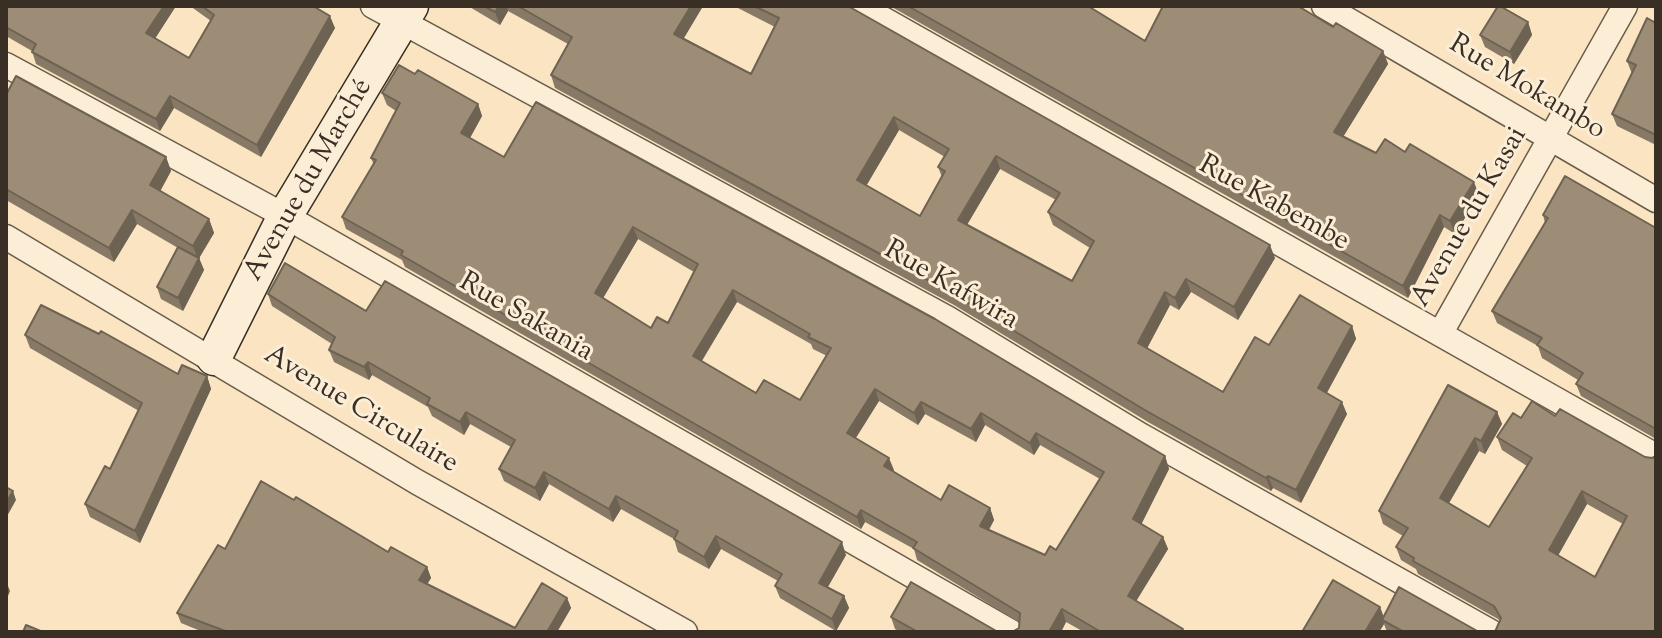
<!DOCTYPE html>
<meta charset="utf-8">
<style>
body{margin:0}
#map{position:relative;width:1662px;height:638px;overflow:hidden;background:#fae4c1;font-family:"Sorts Mill Goudy",serif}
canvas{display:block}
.frame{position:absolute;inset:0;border:8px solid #392f24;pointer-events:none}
</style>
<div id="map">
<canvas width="1662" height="638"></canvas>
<div class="frame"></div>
</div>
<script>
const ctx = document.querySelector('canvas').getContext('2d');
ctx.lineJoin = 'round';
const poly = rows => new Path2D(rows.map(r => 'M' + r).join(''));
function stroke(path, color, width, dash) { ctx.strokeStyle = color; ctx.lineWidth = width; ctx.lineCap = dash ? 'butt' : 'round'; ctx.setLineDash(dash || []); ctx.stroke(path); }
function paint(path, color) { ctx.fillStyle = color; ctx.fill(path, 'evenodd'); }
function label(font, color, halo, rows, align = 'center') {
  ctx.font = font + ' "Sorts Mill Goudy",serif'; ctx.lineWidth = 6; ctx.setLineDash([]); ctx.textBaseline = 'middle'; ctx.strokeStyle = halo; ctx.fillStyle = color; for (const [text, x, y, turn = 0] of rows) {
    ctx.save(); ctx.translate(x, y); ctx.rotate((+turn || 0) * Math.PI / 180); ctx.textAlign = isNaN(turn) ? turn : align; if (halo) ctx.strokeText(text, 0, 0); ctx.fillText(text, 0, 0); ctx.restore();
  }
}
const street = poly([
 [373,6,947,318,1140,435,1491,632],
 [860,6,1656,456],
 [1324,6,1656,200],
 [6,65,285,216,1011,632],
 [6,237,417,482,685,632],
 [1440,334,1625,6]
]);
const secondary = poly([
 [214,358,285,216,411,6]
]);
const wall = poly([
 [6,6,176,6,155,38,189,58,211,21,190,6,313,6,335,28,261,157,174,108,160,131,36,64,32,51,6,36],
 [468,6,703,6,684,38,751,74,775,27,734,6,848,6,1275,258,1238,320,1191,292,1179,310,1170,305,1147,348,1223,392,1269,345,1352,326,1356,339,1327,393,1347,414,1301,503,1273,488,1271,491,1148,422,954,305,555,88,551,75,568,44,508,11,500,25],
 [899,130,945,157,938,167,942,177,920,216,866,186],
 [1000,169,1056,200,1048,212,1053,225,1090,248,1072,281,967,225],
 [890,6,1088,6,1145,41,1333,27,1383,51,1388,64,1343,137,1376,153,1479,195,1455,234,1444,227,1408,298],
 [1656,19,1656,145,1617,126,1612,114,1632,74,1627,61],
 [1528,22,1532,35,1514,64,1485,47,1480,35],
 [415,74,478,104,482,116,470,138,504,157,1165,456,1169,469,1141,524,1163,537,1168,549,1136,601,1184,632,1084,632,1066,622,1061,632,1012,632,1019,628,1019,622,917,560,914,549,865,522,861,529,405,267,402,260,346,229,342,217,374,165,371,158,396,111,387,105,382,93],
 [638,239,694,272,668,323,651,328,603,298],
 [737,302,811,344,813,349,827,356,800,400,756,393,702,361],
 [879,401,918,425,925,414,976,442,985,425,1034,455,1040,445,1100,479,1056,550,1045,555,989,530,994,520,990,508,941,500,893,471,894,470,856,438],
 [6,95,166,157,171,171,160,191,209,219,214,233,199,258,204,270,183,311,161,299,157,287,178,248,137,224,114,262,6,200],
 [1543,215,1656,228,1656,439,1581,396,1576,384,1578,380,1542,358,1538,346,1497,323,1492,311,1545,223],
 [268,294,366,311,846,555,828,587,844,596,849,608,836,631,780,598,775,586,778,581,721,549,709,569,678,552,674,539,621,509,613,522,549,484,540,501,504,481,499,469,511,447,470,424,464,435,432,416,428,407,372,375,369,380,334,362,329,350,332,344,272,306],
 [25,335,178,374,207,376,211,389,140,543,90,517,85,504,110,469,139,411,30,348],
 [1497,412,1502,424,1485,454,1479,451,1449,503,1489,527,1527,466,1502,450,1497,437,1521,418,1555,416,1645,457,1656,632,1495,632,1500,621,1498,619,1418,574,1416,569,1401,560,1396,547,1403,536,1383,524,1379,511],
 [1587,504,1623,524,1595,577,1558,555],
 [225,549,388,552,427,567,431,578,427,584,515,628,567,598,571,608,557,632,203,632,181,623,177,613],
 [1380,607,1384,617,1479,632,1387,632,1384,624,1379,632,1302,632],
 [891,617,998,632,900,632,895,629]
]);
const shadedWall = poly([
 [164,6,176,6,151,45,146,33],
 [499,6,507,6,508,11,500,25,495,12],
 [691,6,703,6,679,46,674,34],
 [330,16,335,28,261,157,257,145],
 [1528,22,1532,35,1514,64,1510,52],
 [1383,51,1388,64,1338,145,1334,132],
 [170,96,174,108,160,131,156,119],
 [478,104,482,116,466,145,461,133],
 [894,117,899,130,862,193,857,180],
 [996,156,1000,169,962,233,958,220],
 [166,157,171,171,156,199,150,185],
 [1474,182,1479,195,1455,234,1450,221],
 [132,210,137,224,114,262,109,248],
 [1440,215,1444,227,1408,298,1403,286],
 [209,219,214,233,198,260,193,246],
 [633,227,638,239,599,305,595,293],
 [1270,245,1275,258,1238,320,1234,307],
 [199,258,204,270,183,311,178,298],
 [1186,279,1191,292,1179,310,1175,298],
 [733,290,737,302,697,368,693,356],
 [1165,292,1170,305,1143,356,1138,343],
 [1352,326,1356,339,1322,401,1318,388],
 [368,362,372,375,369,380,364,367],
 [207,376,211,389,140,543,135,531],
 [875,389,879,401,851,445,847,433],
 [921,402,925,414,918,425,914,413],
 [1342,402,1347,414,1301,503,1296,490],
 [466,412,470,424,464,435,460,422],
 [1497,412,1502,424,1485,454,1481,441],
 [981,413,985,425,976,442,971,429],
 [1036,433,1040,445,1034,455,1030,443],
 [1475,438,1479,451,1445,510,1440,498],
 [1165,456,1169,469,1138,531,1133,519],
 [889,458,894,470,889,478,884,466],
 [544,472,549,484,540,501,535,488],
 [1268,476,1273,488,1271,491,1266,478],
 [13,491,16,500,6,518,6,503],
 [1582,491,1587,504,1554,563,1549,550],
 [616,496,621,509,613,522,609,509],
 [990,508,994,520,984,538,980,526],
 [861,510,865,522,861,529,857,517],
 [716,536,721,549,709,569,704,557],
 [1163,537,1168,549,1132,608,1128,596],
 [842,542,846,555,823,595,819,583],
 [427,567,431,578,423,591,419,580],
 [6,581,10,591,6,601],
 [844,596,849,608,836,631,832,619],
 [567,598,571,608,557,632,547,632],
 [1380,607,1385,622,1382,620,1384,624,1379,632,1365,632],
 [1062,609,1066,622,1061,632,1049,632]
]);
const building = poly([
 [6,6,164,6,146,33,189,58,214,15,202,6,313,6,330,16,257,145,170,96,156,119,32,52,36,44,6,27,6,6],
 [484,6,499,6,495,12,484,6],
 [518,6,691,6,674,34,751,74,779,18,754,6,848,6,1270,245,1234,307,1186,279,1175,298,1165,292,1138,343,1223,392,1255,337,1269,345,1300,295,1352,326,1318,388,1342,402,1296,490,1268,476,1266,478,1143,409,950,292,551,75,572,37,518,6],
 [894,117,949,149,938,167,945,171,920,216,857,180,894,117],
 [996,156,1060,193,1048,212,1094,241,1072,281,958,220,996,156],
 [908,6,1088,6,1145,41,1163,6,1298,6,1333,27,1336,23,1383,51,1334,132,1376,153,1385,139,1405,152,1410,144,1474,182,1450,221,1440,215,1403,286,908,6],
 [1498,6,1500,6,1528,22,1510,52,1480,35,1498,6],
 [1647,18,1654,22,1656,19,1656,135,1612,114,1636,65,1627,61,1647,18],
 [399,65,415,74,418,70,478,104,461,133,504,157,536,102,935,319,1165,456,1133,519,1163,537,1128,596,1183,629,1181,632,1101,632,1062,609,1049,632,1012,632,1019,628,1020,613,913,548,917,542,861,510,857,517,401,255,403,251,342,217,376,160,371,158,400,103,382,93,399,65],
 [633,227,698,264,668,323,657,317,651,328,595,293,633,227],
 [733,290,810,334,808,337,831,348,800,400,764,380,756,393,693,356,733,290],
 [875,389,914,413,921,402,971,429,981,413,1030,443,1036,433,1104,472,1056,550,1050,546,1045,555,980,526,990,508,949,485,941,500,884,466,889,458,847,433,875,389],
 [16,76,166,157,150,185,209,219,193,246,132,210,109,248,6,189,6,95,16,76],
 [1565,176,1656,228,1656,429,1576,384,1583,373,1537,345,1542,338,1492,311,1548,218,1543,215,1565,176],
 [178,247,199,258,178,298,157,287,178,247],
 [285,263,366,311,385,281,842,542,819,583,844,596,832,619,775,586,782,574,716,536,704,557,674,539,678,531,616,496,609,509,544,472,535,488,499,469,515,440,466,412,460,422,427,404,430,398,368,362,364,367,329,350,335,337,268,294,285,263],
 [41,305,99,334,101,331,178,374,182,365,207,376,135,531,85,504,105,466,110,469,142,403,25,335,41,305],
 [1448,385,1497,412,1481,441,1475,438,1440,498,1489,527,1532,458,1497,437,1513,413,1521,418,1532,401,1555,416,1560,409,1645,457,1652,458,1656,456,1656,632,1489,632,1495,632,1501,618,1494,606,1413,561,1414,558,1396,547,1408,528,1379,511,1448,385],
 [1582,491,1627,516,1595,577,1549,550,1582,491],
 [261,481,294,500,296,497,388,552,391,547,427,567,419,580,515,628,542,583,567,598,547,632,228,632,177,613,218,545,225,549,261,481],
 [6,487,13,491,6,503,6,487],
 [1333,580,1380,607,1365,632,1302,632,1333,580],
 [911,582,998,632,918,632,891,617,911,582],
 [1399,587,1479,632,1404,632,1382,620,1399,587],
 [26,625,43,632,23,632,26,625]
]);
const streetNames = [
 ["Rue Mokambo",1526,89,31],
 ["Avenue du Marché",310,181,-60],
 ["Rue Kabembe",1273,205,29],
 ["Avenue du Kasai",1471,218,-60],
 ["Rue Kafwira",950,287,30],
 ["Rue Sakania",525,319,30],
 ["Avenue Circulaire",360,411,31]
];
stroke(street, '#695c4b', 27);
stroke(secondary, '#392f24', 37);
stroke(street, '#fcedd7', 24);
stroke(secondary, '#fcedd7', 34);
paint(wall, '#877965');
paint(shadedWall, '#6e6353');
paint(building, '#9d8d76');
stroke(building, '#6e6353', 2);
label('28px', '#392f24', '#fcedd7', streetNames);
</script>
